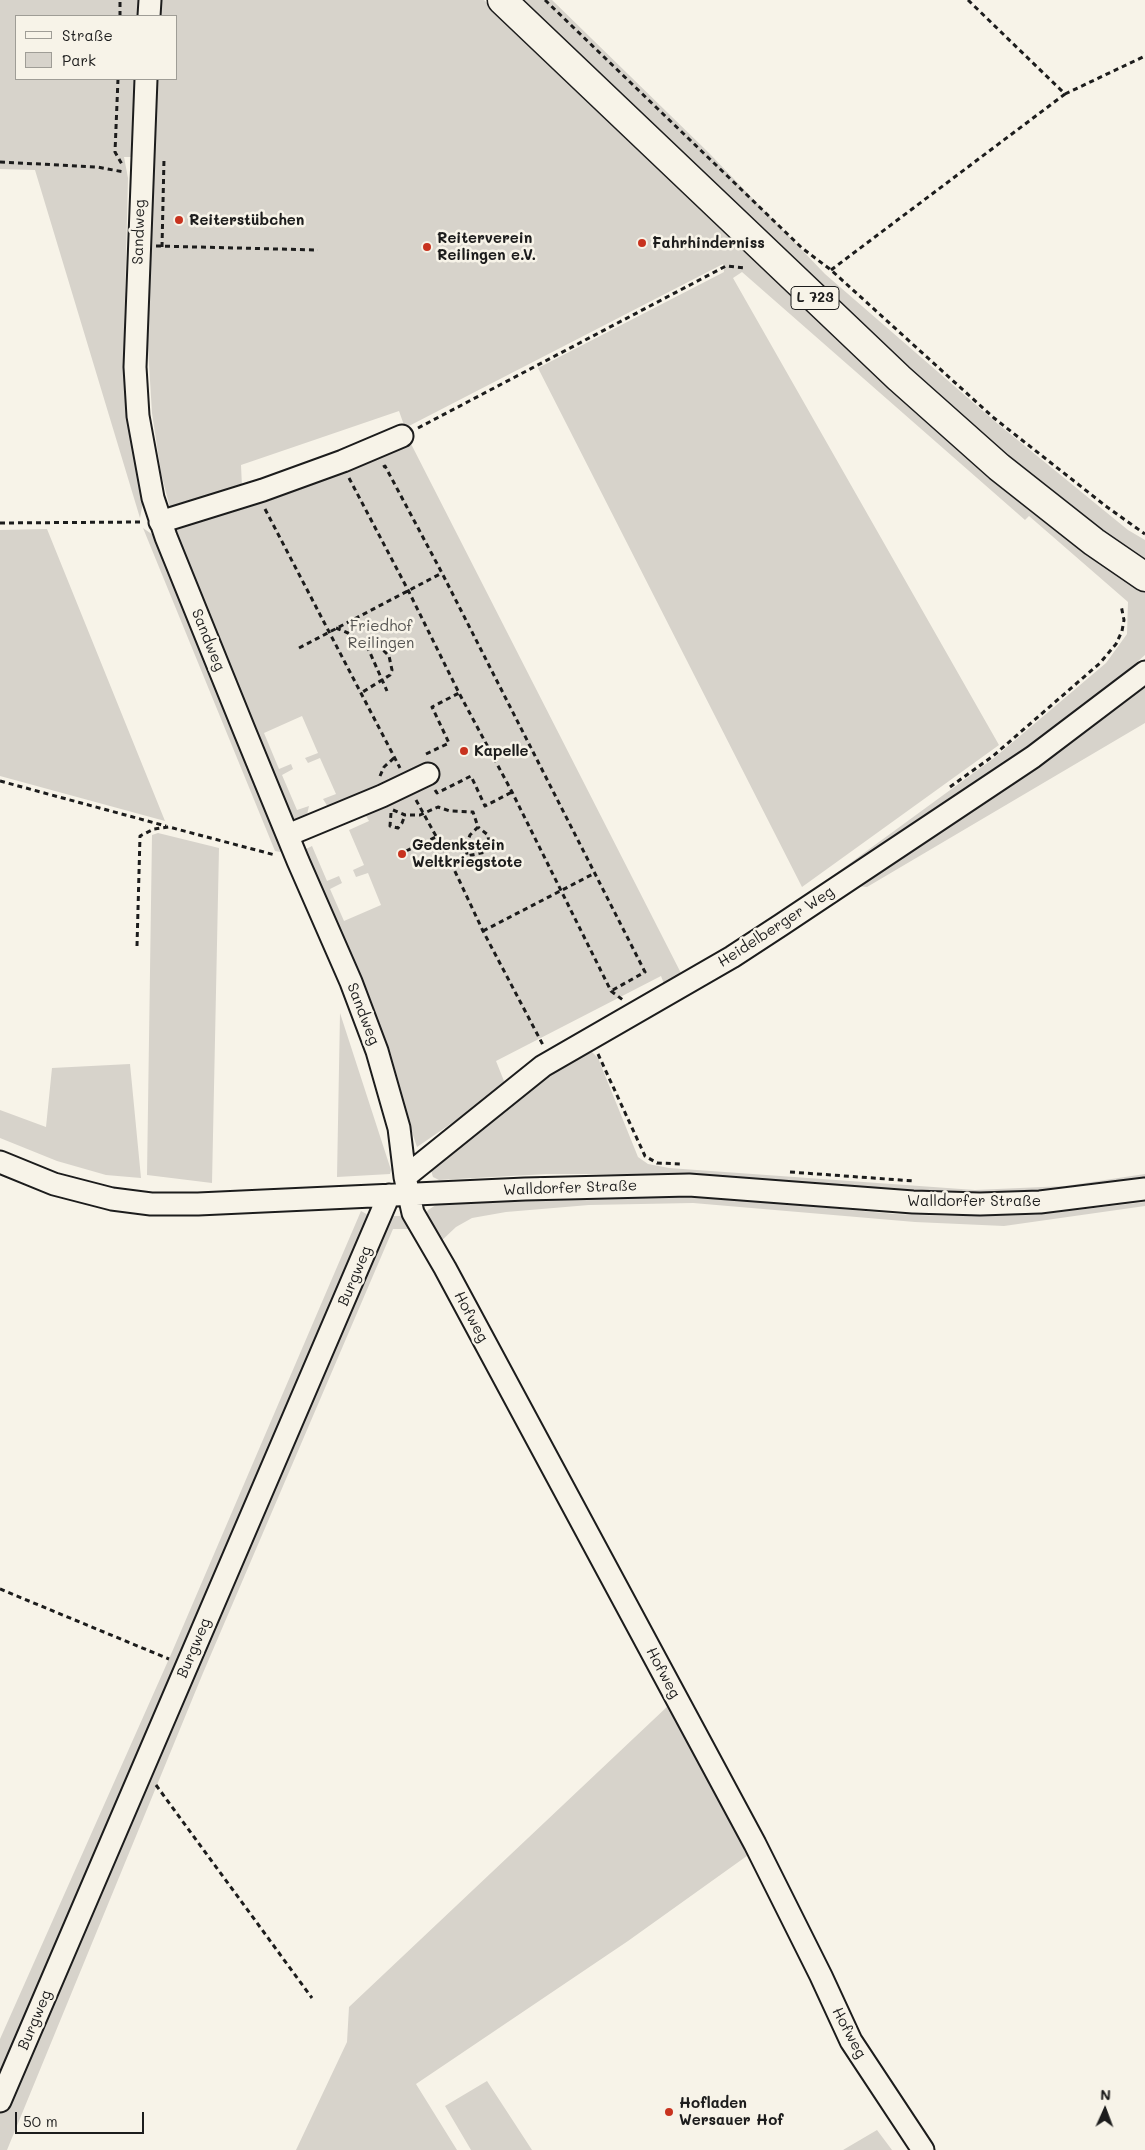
<!DOCTYPE html>
<meta charset="utf-8">
<style>
body{margin:0}
#map{position:relative;width:1145px;height:2150px;overflow:hidden;background:#f7f3e8;font-family:Mali,sans-serif}
canvas{display:block}
.legend{position:absolute;left:15px;top:15px;width:162px;height:65px;box-sizing:border-box;background:#f7f3e8;border:1px solid #9f9d96;margin:0;padding:6px 9px;list-style:none;font-size:15px;color:#1c1c1c}
.legend li{display:flex;align-items:center;gap:10px;height:25px}
.legend b{width:25px;border:1px solid #9f9d96}
.north{position:absolute;left:1080px;top:2085px;width:50px;height:50px;-webkit-text-stroke:4px #f7f3e8;paint-order:stroke;rotate:2deg;font-size:14px;font-weight:700;line-height:20px;text-align:center;color:#1c1c1c}
.north::after{content:'';display:block;margin:auto;width:18px;height:22px;background:#1c1c1c;clip-path:polygon(50% 0,100% 100%,50% 72%,0 100%)}
.scale{position:absolute;left:15px;top:2112px;width:129px;height:22px;box-sizing:border-box;border:2px solid #1c1c1c;border-top:0;padding-left:6px;font-size:15px;line-height:18px;white-space:nowrap;color:#1c1c1c;-webkit-text-stroke:4px #f7f3e8;paint-order:stroke}
</style>
<div id="map">
<canvas width="1145" height="2150"></canvas>
<ul class="legend">
<li><b style="height:6px;background:#f7f3e8"></b>Straße</li>
<li><b style="height:14px;background:#d7d3cb"></b>Park</li>
</ul>
<div class="north">N</div>
<div class="scale">50 m</div>
</div>
<script>
const ctx = document.querySelector('canvas').getContext('2d');
ctx.lineJoin = 'round';
function paint(path, color) { ctx.fillStyle = color; ctx.fill(path, 'evenodd'); }
const poly = rows => new Path2D(rows.map(r => 'M' + r).join(''));
function stroke(path, color, width, dash) { ctx.strokeStyle = color; ctx.lineWidth = width; ctx.lineCap = dash ? 'butt' : 'round'; ctx.setLineDash(dash || []); ctx.stroke(path); }
function label(font, color, halo, rows, align = 'center') {
  ctx.font = font + ' Mali,sans-serif'; ctx.lineWidth = 5; ctx.setLineDash([]); ctx.textBaseline = 'middle'; ctx.strokeStyle = halo; ctx.fillStyle = color; for (const [text, x, y, turn = 0] of rows) {
    ctx.save(); ctx.translate(x, y); ctx.rotate((+turn || 0) * Math.PI / 180); ctx.textAlign = isNaN(turn) ? turn : align; if (halo) ctx.strokeText(text, 0, 0); ctx.fillText(text, 0, 0); ctx.restore();
  }
}
const green = poly([
 [0,0,144,0,143,16,16,16,16,79,139,79,135,157,124,157,128,178,124,337,127,384,144,497,140,518,35,170,0,169],
 [157,0,484,0,989,475,1068,539,1145,592,1145,655,1112,684,965,793,753,934,994,758,1106,663,1127,634,1128,602,1029,516,1025,520,742,272,733,278,999,745,802,887,538,368,724,272,723,264,405,428,399,411,241,465,242,487,172,516,161,473,152,413,147,332,152,79,176,79,176,16,155,16],
 [516,0,552,0,709,153,825,274,998,424,1128,530,1145,540,1145,565,1100,533,938,398],
 [407,436,684,979,666,989,661,976,496,1061,506,1086,417,1147,384,1048,302,851,312,846,327,881,339,876,342,883,330,889,344,921,381,905,368,873,356,877,353,870,364,865,349,830,369,821,357,800,328,807,323,799,336,794,320,758,308,763,305,758,318,753,302,716,264,733,279,769,291,764,293,769,282,775,297,810,309,806,306,819,292,822,171,529],
 [143,528,156,537,286,853,275,851],
 [47,529,165,821,0,776,0,530],
 [1145,678,1145,723,867,887,857,886],
 [158,833,219,848,212,1183,147,1175,152,835],
 [340,1013,391,1170,390,1174,337,1177],
 [589,1049,598,1058,638,1157,648,1164,669,1168,975,1190,1065,1186,1145,1174,1145,1179,1054,1191,989,1194,898,1192,748,1179,648,1174,547,1174,439,1180,433,1177,430,1167,554,1069],
 [130,1064,141,1178,106,1175,57,1161,0,1138,0,1110,46,1127,52,1068],
 [636,1196,722,1198,895,1214,945,1216,1034,1215,1145,1202,1145,1206,1004,1226,915,1222,693,1203,589,1205,506,1212,472,1218,456,1227,438,1244,425,1216,428,1210,436,1205],
 [361,1211,370,1216,402,1216,413,1229,393,1229,203,1673,7,2150,0,2150,0,2039,172,1652],
 [670,1704,751,1853,628,1941,416,2084,457,2150,296,2150,347,2042,349,2007],
 [487,2081,532,2150,471,2150,445,2106],
 [877,2130,892,2150,843,2150]
]);
const path = poly([
 [545,0,802,248,831,270,994,418,1107,507,1145,534],
 [968,0,1065,94,1145,56],
 [120,16,120,0],
 [118,79,115,152,123,166],
 [0,162,97,167,124,172],
 [156,246,318,250],
 [162,247,164,159],
 [831,270,1065,94],
 [418,428,726,266,745,268],
 [383,467,385,466,442,573,645,972,611,991],
 [349,478,408,590,459,693,512,792,611,991,623,1000],
 [265,509,400,768],
 [0,523,142,522],
 [336,628,348,633,367,646,380,647,389,656,392,670,390,675,361,693],
 [367,646,387,691],
 [299,648,442,573],
 [426,754,449,743,432,707,459,693],
 [380,776,384,767,395,757],
 [0,781,166,826],
 [950,787,993,756,1100,663,1116,644,1122,631,1124,620,1121,605],
 [435,790,437,793,471,776,485,806,512,792],
 [416,800,452,865,483,931,543,1045],
 [393,810,405,815,420,815,438,807,450,811,473,812,478,827,470,835,466,845,467,856,486,852,489,844,488,835,478,827],
 [391,813,390,826,398,828,402,823,405,815],
 [406,851,436,837],
 [452,865,467,856],
 [483,931,595,873],
 [137,946,140,836,154,829,169,827,275,855],
 [598,1054,645,1156,657,1163,682,1164],
 [790,1172,914,1181],
 [0,1589,169,1659],
 [156,1785,312,1998]
]);
const minor = poly([
 [149,16,150,0],
 [146,79,135,367,138,416,153,498,166,537,245,732,298,861,351,982,377,1051,399,1128,405,1177,413,1213,445,1268,755,1844,821,1976,851,2041,923,2150],
 [160,522,263,490,343,461,402,436],
 [288,835,382,796,428,774],
 [0,1162,54,1184,112,1199,151,1204,198,1204,525,1189,689,1185,913,1202,980,1204,1040,1202,1145,1189],
 [405,1177,543,1066,732,957,781,925,1033,757,1145,672],
 [0,2101,389,1195]
]);
const major = poly([
 [502,0,899,378,999,467,1094,542,1145,577]
]);
const markers = [
 [179,220,5,"#c8321e"],
 [642,243,5,"#c8321e"],
 [427,247,5,"#c8321e"],
 [464,751,5,"#c8321e"],
 [402,854,5,"#c8321e"],
 [669,2112,5,"#c8321e"]
];
const shields = [
 [815,298,48]
];
const shieldNames = [
 ["L 723",815,298]
];
const poiNames = [
 ["Reiterstübchen",189,220],
 ["Reiterverein",437,238],
 ["Reilingen e.V.",437,255],
 ["Fahrhinderniss",652,243],
 ["Kapelle",474,751],
 ["Gedenkstein",412,845],
 ["Weltkriegstote",412,862],
 ["Hofladen",679,2103],
 ["Wersauer Hof",679,2120]
];
const streetNames = [
 ["Sandweg",139,232,-88],
 ["Sandweg",208,640,68],
 ["Heidelberger Weg",776,927,-33],
 ["Sandweg",363,1014,69],
 ["Walldorfer Straße",570,1188,-2],
 ["Walldorfer Straße",974,1201],
 ["Burgweg",355,1276,-67],
 ["Hofweg",471,1317,62],
 ["Burgweg",194,1648,-67],
 ["Hofweg",663,1673,62],
 ["Burgweg",35,2020,-67],
 ["Hofweg",849,2033,62]
];
const parkNames = [
 ["Friedhof",381,626],
 ["Reilingen",381,643]
];
paint(green, '#d7d3cb');
stroke(minor, '#1c1c1c', 25);
stroke(major, '#1c1c1c', 31);
stroke(path, '#1c1c1c', 3, [5, 4]);
stroke(minor, '#f7f3e8', 21);
stroke(major, '#f7f3e8', 28);
for (const [x, y, r, color] of markers) { const dot = new Path2D(); dot.arc(x, y, r, 0, 2 * Math.PI); ctx.fillStyle = color; ctx.fill(dot); stroke(dot, '#f7f3e8', 2); }
for (const [x, y, w] of shields) { const box = new Path2D(); box.roundRect(x - w / 2, y - 11.5, w, 23, 4); ctx.fillStyle = '#f7f3e8'; ctx.fill(box); stroke(box, '#1c1c1c', 1); }
label('bold 14px', '#1c1c1c', null, shieldNames);
label('bold 15px', '#1c1c1c', '#f7f3e8', poiNames, 'left');
label('15px', '#1c1c1c', '#f7f3e8', streetNames);
label('15px', '#545351', '#f7f3e8', parkNames);
</script>
